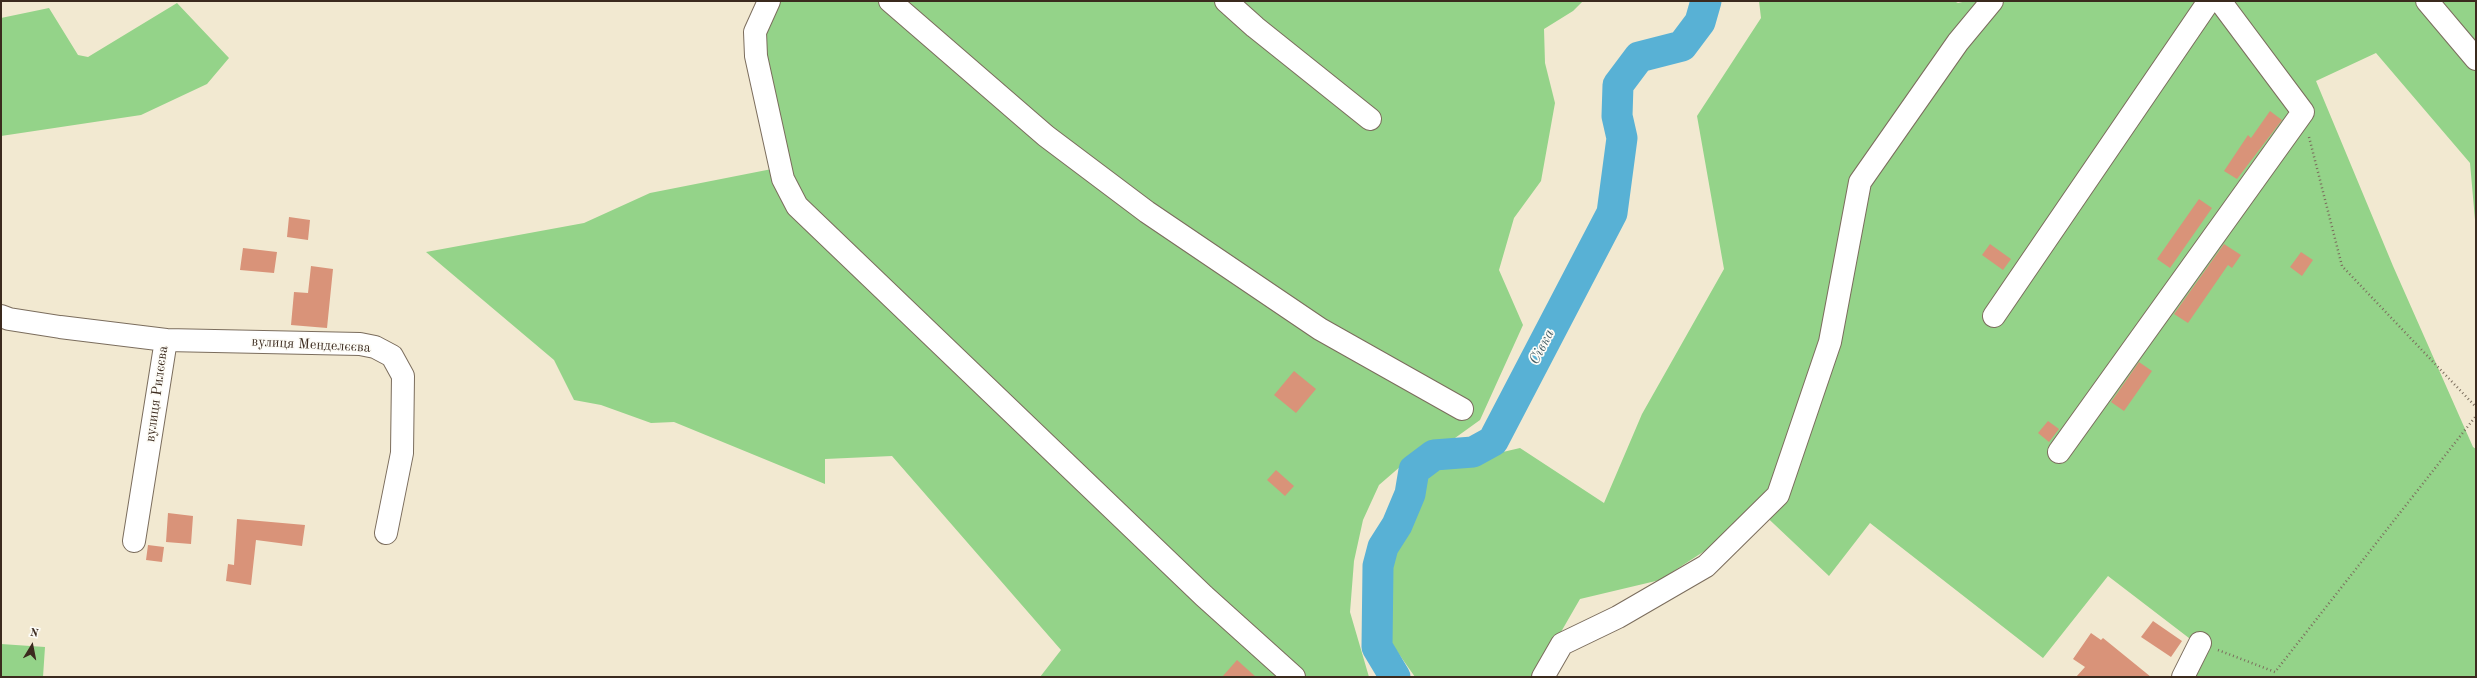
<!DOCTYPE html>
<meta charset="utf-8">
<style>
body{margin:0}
#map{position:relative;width:2477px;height:678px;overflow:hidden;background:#f2e9d1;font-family:"Old Standard TT",serif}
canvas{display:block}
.frame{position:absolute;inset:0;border:2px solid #3b2a1e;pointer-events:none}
.north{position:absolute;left:12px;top:626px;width:40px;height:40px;-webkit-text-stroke:3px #fdfcf7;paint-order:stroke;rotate:10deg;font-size:11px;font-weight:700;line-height:16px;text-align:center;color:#3b2a1e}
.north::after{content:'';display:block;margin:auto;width:14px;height:18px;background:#3b2a1e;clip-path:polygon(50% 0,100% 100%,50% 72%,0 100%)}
</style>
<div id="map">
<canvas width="2477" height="678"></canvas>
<div class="frame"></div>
<div class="north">N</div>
</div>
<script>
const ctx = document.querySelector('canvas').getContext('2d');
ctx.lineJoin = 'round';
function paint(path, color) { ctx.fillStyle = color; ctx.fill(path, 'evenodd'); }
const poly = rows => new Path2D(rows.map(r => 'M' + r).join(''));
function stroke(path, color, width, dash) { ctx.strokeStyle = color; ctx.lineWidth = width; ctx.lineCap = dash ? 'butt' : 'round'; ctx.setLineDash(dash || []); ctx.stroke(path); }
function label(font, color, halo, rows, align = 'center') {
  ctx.font = font + ' "Old Standard TT",serif'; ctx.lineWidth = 3.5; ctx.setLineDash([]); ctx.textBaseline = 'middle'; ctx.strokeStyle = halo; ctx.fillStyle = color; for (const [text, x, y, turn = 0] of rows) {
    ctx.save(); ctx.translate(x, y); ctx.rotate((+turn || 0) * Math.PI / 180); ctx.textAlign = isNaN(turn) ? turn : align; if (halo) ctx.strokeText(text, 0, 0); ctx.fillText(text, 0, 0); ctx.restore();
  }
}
const green = poly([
 [772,1,1583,1,1573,11,1544,29,1545,63,1555,103,1541,181,1514,218,1499,270,1523,325,1480,420,1455,438,1416,453,1379,485,1363,520,1354,561,1350,612,1369,677,1040,677,1061,650,892,456,825,459,825,484,674,422,651,423,601,405,574,400,554,360,426,252,584,223,650,193,782,167,754,43],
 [1759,1,1954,1,1958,3,1967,1,2476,1,2476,231,2470,163,2376,53,2316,81,2393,266,2473,447,2476,449,2476,677,2194,677,2202,648,2108,576,2043,658,1870,523,1829,576,1756,507,1720,541,1660,580,1580,599,1535,677,1415,677,1387,637,1394,549,1430,469,1520,448,1604,503,1642,414,1724,269,1697,116,1761,18],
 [177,3,229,58,207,84,141,115,1,136,1,18,49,8,78,55,88,57],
 [1,644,45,647,43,677,1,677]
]);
const river = poly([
 [1395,677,1377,647,1378,566,1383,547,1397,525,1410,494,1414,470,1434,455,1473,452,1493,441,1612,213,1622,138,1617,116,1618,85,1639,57,1682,46,1700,22,1706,1]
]);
const building = poly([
 [2270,111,2282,120,2237,179,2224,171,2248,135,2251,138],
 [2199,199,2212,208,2170,268,2157,259],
 [289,217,310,220,308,240,287,237],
 [1990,244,2011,259,2003,270,1982,255],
 [2224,244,2241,255,2232,268,2228,265,2188,323,2174,314],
 [243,248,277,252,274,273,240,270],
 [2301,252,2313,260,2302,276,2290,267],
 [311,266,333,269,327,328,291,325,294,292,308,293],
 [2139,362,2152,371,2124,411,2111,402],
 [1294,371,1316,389,1296,413,1274,395],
 [2048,421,2059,429,2049,442,2038,433],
 [1276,470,1294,486,1285,496,1267,480],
 [168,513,193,516,191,544,166,542],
 [237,519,305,525,302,546,256,540,251,585,226,581,228,564,234,565],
 [148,545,164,547,162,562,146,560],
 [2153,621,2182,641,2171,657,2141,637],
 [2091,633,2101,640,2103,638,2151,677,2076,677,2085,667,2073,659],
 [1237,660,1256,677,1222,677]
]);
const path = poly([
 [2309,137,2342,266,2476,407],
 [2218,650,2275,672,2476,416]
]);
const minor = poly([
 [769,1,755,32,756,56,783,179,797,206,1204,596,1294,677],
 [890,1,1046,136,1147,212,1320,329,1462,409],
 [1226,1,1255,27,1370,119],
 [2427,1,2476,59],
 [1,316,9,319,60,327,166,340,134,541],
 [1994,316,2209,1],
 [166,340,360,344,375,347,392,356,403,376,402,453,386,533],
 [2059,452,2303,112,2220,1],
 [1543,677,1562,644,1618,617,1706,566,1778,495,1830,342,1860,182,1958,42,1992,1],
 [2183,677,2200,643]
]);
const streetNames = [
 ["вулиця Менделєєва",311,345,3],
 ["вулиця Рилєєва",157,394,-82]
];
const waterNames = [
 ["Сівка",1542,347,-63]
];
paint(green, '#94d389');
stroke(river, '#58b1d5', 31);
paint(building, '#d99379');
stroke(minor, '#7b6d5d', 24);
stroke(path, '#7b6d5d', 2.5, [1, 3]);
stroke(minor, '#fff', 22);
label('14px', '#3b2a1e', '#fdfcf7', streetNames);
label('italic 15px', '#476067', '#fdfcf7', waterNames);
</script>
